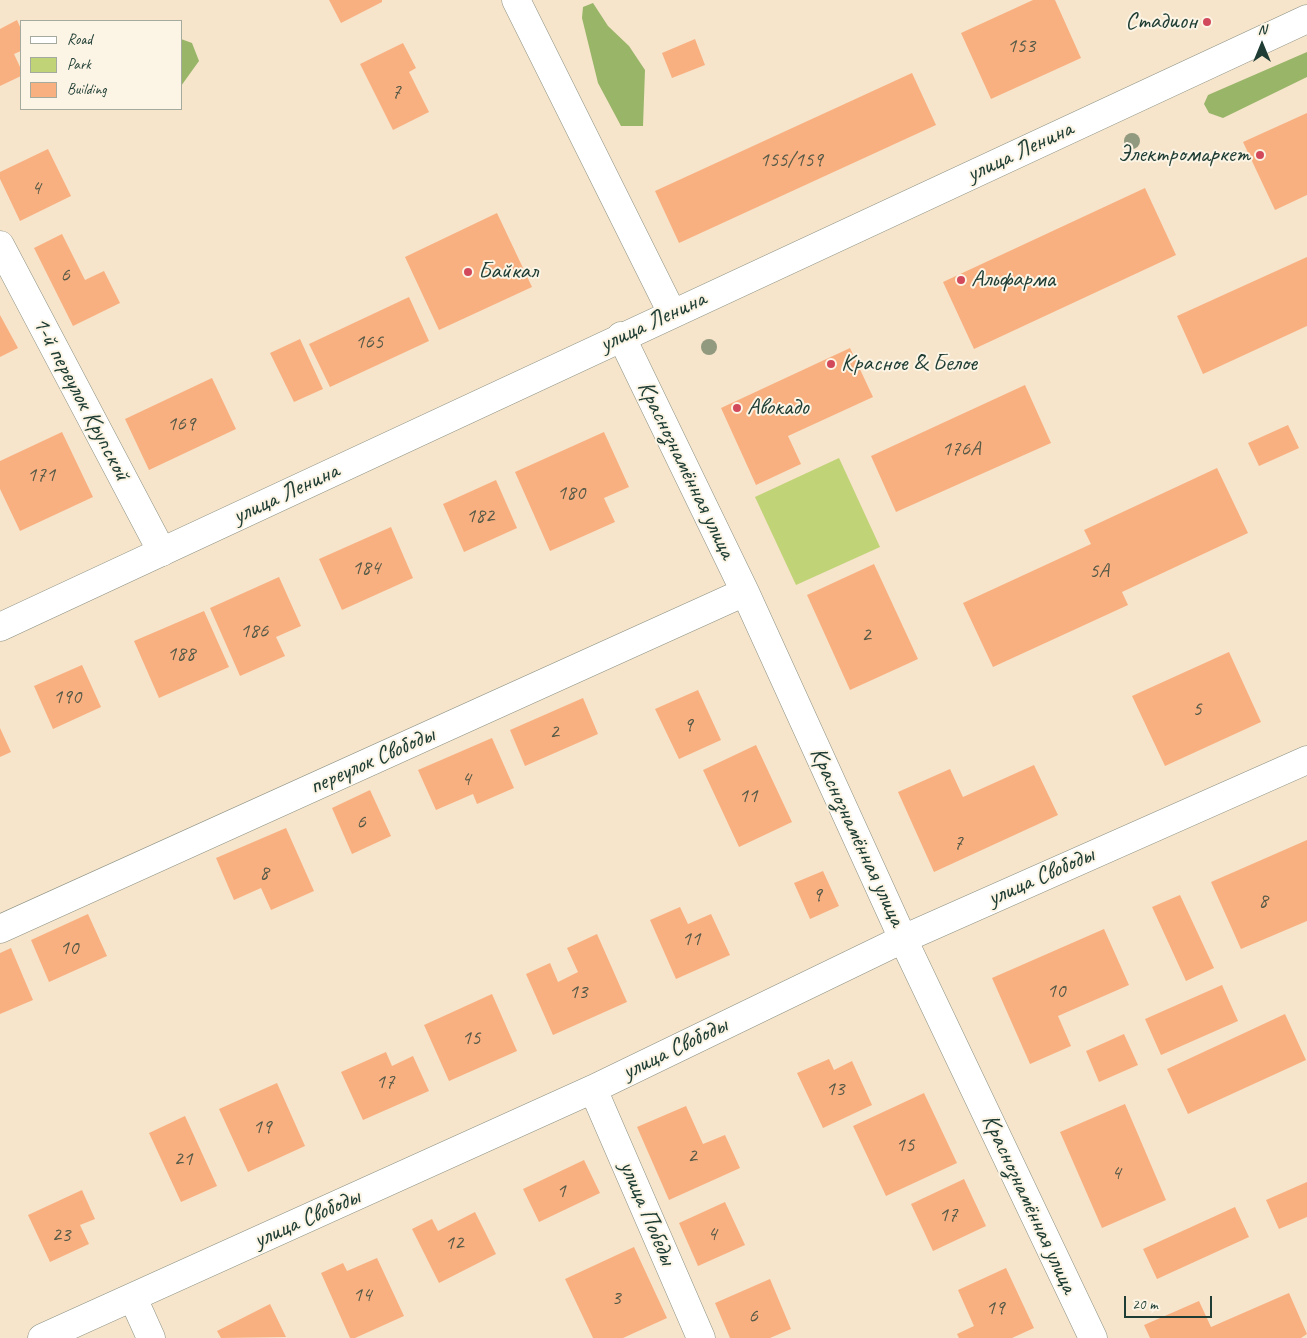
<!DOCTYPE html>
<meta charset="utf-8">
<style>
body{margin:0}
#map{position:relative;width:1307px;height:1338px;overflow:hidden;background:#f6e4cb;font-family:Caveat,sans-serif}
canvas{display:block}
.legend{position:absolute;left:20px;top:20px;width:162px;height:90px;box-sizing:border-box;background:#fcf5e5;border:1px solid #a4ab9e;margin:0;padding:6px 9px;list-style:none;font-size:15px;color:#1f3d34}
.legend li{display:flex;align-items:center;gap:10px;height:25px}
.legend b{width:25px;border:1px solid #a4ab9e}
.north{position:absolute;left:1237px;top:20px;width:50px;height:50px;-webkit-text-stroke:4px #fcf5e5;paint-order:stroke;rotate:0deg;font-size:14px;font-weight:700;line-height:20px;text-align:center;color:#1f3d34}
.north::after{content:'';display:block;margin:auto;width:18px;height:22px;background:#1f3d34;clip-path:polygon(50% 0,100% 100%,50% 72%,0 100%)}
.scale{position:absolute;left:1124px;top:1296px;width:88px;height:22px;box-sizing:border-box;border:2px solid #1f3d34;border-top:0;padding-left:6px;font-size:15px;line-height:18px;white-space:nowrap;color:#1f3d34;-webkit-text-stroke:4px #fcf5e5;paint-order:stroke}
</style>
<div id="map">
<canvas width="1307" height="1338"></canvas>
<ul class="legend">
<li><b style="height:6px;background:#fff"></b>Road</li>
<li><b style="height:14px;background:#c0d377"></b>Park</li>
<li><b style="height:14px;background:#f9b081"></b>Building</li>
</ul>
<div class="north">N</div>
<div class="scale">20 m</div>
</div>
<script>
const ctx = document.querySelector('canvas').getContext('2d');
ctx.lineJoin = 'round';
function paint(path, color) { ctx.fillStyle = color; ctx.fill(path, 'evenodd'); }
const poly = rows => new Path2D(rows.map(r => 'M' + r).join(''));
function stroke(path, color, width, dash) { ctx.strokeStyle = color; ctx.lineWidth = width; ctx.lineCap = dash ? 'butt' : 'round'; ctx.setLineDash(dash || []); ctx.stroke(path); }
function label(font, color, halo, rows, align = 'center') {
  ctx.font = font + ' Caveat,sans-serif'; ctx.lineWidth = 4; ctx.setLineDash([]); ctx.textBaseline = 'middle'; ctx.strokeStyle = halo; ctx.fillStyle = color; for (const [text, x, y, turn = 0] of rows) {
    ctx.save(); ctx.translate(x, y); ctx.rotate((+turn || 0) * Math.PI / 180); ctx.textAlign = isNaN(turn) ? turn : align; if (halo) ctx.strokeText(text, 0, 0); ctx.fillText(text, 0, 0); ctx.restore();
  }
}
const green = poly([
 [839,458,880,547,796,585,755,497]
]);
const forest = poly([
 [593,3,608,26,629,46,645,70,643,126,621,126,598,83,582,18,583,7],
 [181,39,192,43,199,61,181,86],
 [1307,52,1307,77,1223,118,1209,113,1204,104,1208,95]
]);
const building = poly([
 [329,0,382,0,382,2,341,23],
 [1033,0,1055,0,1081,58,991,99,961,33],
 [17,20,21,29,21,51,14,54,21,69,21,76,0,86,0,29],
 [695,39,705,65,672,78,662,53],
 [403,43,416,68,409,72,429,112,393,130,360,64],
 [912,73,936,125,679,243,655,191],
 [1307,113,1307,195,1275,210,1243,142],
 [48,149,71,196,20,221,0,179,0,172],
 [1145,188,1176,255,974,349,943,282],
 [497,213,532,287,439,330,405,257],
 [62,234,85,280,104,271,120,303,73,326,34,248],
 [1307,257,1307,326,1203,374,1177,316],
 [409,297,429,341,330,387,309,344],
 [0,315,18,348,0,357],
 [300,339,323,389,294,402,270,353],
 [850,348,873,397,788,436,801,464,756,485,721,408],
 [212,378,236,429,149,470,125,419],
 [1025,385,1051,443,896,512,871,456],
 [1288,425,1299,448,1259,466,1248,443],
 [62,432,93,497,20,531,0,489,0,461],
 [604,432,629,487,604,498,615,522,550,551,515,472],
 [1217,468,1248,533,1122,592,1128,605,993,667,963,603,1091,544,1084,530],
 [496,480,517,528,464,552,443,504],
 [391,527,413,578,342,610,319,559],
 [874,564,918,659,850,690,807,595],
 [279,577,301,626,276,637,285,656,240,676,210,608],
 [204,611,229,667,159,698,134,641],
 [1229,652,1261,722,1165,766,1132,696],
 [82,665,101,707,53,729,34,686],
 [698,690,721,740,679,759,655,709],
 [583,698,598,734,525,766,510,730],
 [0,728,11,752,0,757],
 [492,738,514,788,477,804,473,794,436,810,418,770],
 [756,745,792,822,739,847,703,770],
 [1034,765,1058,815,934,872,898,792,950,769,963,797],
 [370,790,391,836,352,854,332,808],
 [286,828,314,891,271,910,261,888,234,900,216,858],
 [1307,840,1307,921,1241,949,1211,882],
 [823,871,839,906,810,919,794,883],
 [1180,895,1214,968,1186,981,1152,907],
 [680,907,688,924,711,914,730,955,676,979,650,920],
 [88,914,107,956,49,982,31,940],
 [1104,929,1129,985,1058,1016,1071,1046,1030,1064,992,978],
 [597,934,627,1002,553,1035,526,974,550,963,558,982,578,972,567,948],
 [11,948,33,1000,0,1014,0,953],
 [1222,985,1238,1021,1161,1055,1145,1019],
 [492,994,517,1051,449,1081,424,1025],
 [1285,1014,1306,1060,1188,1114,1167,1069],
 [1124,1034,1138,1065,1099,1082,1086,1051],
 [386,1052,392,1066,413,1056,429,1091,363,1120,341,1072],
 [829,1059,834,1070,852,1061,872,1105,823,1128,797,1073],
 [277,1083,305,1146,248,1172,219,1109],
 [924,1093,957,1163,886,1196,853,1126],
 [1125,1104,1166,1200,1102,1228,1060,1132],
 [686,1106,703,1144,725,1135,740,1168,669,1200,637,1127],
 [185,1116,217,1186,181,1202,149,1133],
 [584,1160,600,1193,539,1222,523,1189],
 [964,1179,986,1226,933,1251,911,1204],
 [1307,1182,1307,1217,1279,1229,1266,1200],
 [82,1190,95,1219,80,1225,89,1244,50,1262,28,1215],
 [725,1202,745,1245,698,1266,679,1223],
 [1235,1207,1249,1237,1157,1279,1143,1249],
 [475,1212,496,1254,439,1283,412,1229,432,1219,438,1231],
 [634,1247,667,1318,623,1338,593,1338,565,1279],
 [377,1258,404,1316,355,1338,350,1338,321,1273,343,1263,347,1271],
 [1006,1268,1034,1328,1012,1338,959,1338,957,1334,974,1326,958,1290],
 [770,1279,791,1329,770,1338,730,1338,715,1303],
 [1289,1293,1307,1334,1301,1338,1150,1338,1144,1325,1199,1301,1211,1327],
 [270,1304,286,1337,221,1338,217,1331]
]);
const street = poly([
 [516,0,672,313],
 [0,245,162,552],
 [621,336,745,592,903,939,1093,1338],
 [0,929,745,592],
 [593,1089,701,1338],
 [133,1298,151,1338],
 [42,1338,593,1089,903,939,1307,760]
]);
const secondary = poly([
 [0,627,1307,19]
]);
const trees = [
 [1132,141],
 [709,347]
];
const markers = [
 [1207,22,5,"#d1495b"],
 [1260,155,5,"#d1495b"],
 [468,272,5,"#d1495b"],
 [961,280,5,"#d1495b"],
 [831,364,5,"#d1495b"],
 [737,408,5,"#d1495b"]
];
const numberNames = [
 ["153",1021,46],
 ["7",396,92],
 ["155/159",791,160],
 ["4",36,188],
 ["6",65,275],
 ["165",369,342],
 ["169",181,424],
 ["176А",961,449],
 ["171",41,475],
 ["180",571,493],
 ["182",480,516],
 ["184",366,568],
 ["5А",1099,571],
 ["186",254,631],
 ["2",866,635],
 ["188",181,654],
 ["190",67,697],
 ["5",1197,709],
 ["9",688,725],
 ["2",554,732],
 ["4",466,779],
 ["11",748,796],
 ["6",361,822],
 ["7",958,843],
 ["8",264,873],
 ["9",817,895],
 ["8",1263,901],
 ["11",691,939],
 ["10",69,948],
 ["10",1056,991],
 ["13",578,992],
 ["15",471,1038],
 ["17",385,1082],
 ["13",835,1089],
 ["19",262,1127],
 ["15",905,1145],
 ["2",692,1156],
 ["21",183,1159],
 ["4",1116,1173],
 ["1",561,1191],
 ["17",948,1215],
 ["4",712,1234],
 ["23",61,1235],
 ["12",454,1243],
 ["14",362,1295],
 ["3",616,1298],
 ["19",995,1308],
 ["6",753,1316]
];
const poiNames = [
 ["Стадион",1197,22,"right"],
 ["Электромаркет",1250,155,"right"],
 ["Байкал",478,272],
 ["Альфарма",971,280],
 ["Красное & Белое",841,364],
 ["Авокадо",747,408]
];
const streetNames = [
 ["улица Ленина",1020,152,-25],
 ["улица Ленина",653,322,-25],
 ["1-й переулок Крупской",81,399,62],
 ["Краснознамённая улица",686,470,64],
 ["улица Ленина",286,494,-25],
 ["переулок Свободы",372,761,-24],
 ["Краснознамённая улица",857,837,65],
 ["улица Свободы",1041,877,-24],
 ["улица Свободы",675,1049,-26],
 ["Краснознамённая улица",1029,1204,65],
 ["улица Победы",647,1213,67],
 ["улица Свободы",307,1219,-24]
];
paint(green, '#c0d377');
paint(forest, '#98b568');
paint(building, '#f9b081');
stroke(street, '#8a9080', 29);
stroke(secondary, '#8a9080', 29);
stroke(street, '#fff', 28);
stroke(secondary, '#fff', 28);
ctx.fillStyle = '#91997f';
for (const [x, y] of trees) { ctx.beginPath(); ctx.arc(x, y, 8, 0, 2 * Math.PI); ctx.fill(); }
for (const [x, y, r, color] of markers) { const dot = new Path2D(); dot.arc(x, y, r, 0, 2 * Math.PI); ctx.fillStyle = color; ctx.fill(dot); stroke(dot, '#fcf5e5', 2); }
label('21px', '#565a47', null, numberNames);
label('24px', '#1f3d34', '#fcf5e5', poiNames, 'left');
label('24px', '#1f3d34', '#fcf5e5', streetNames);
</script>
